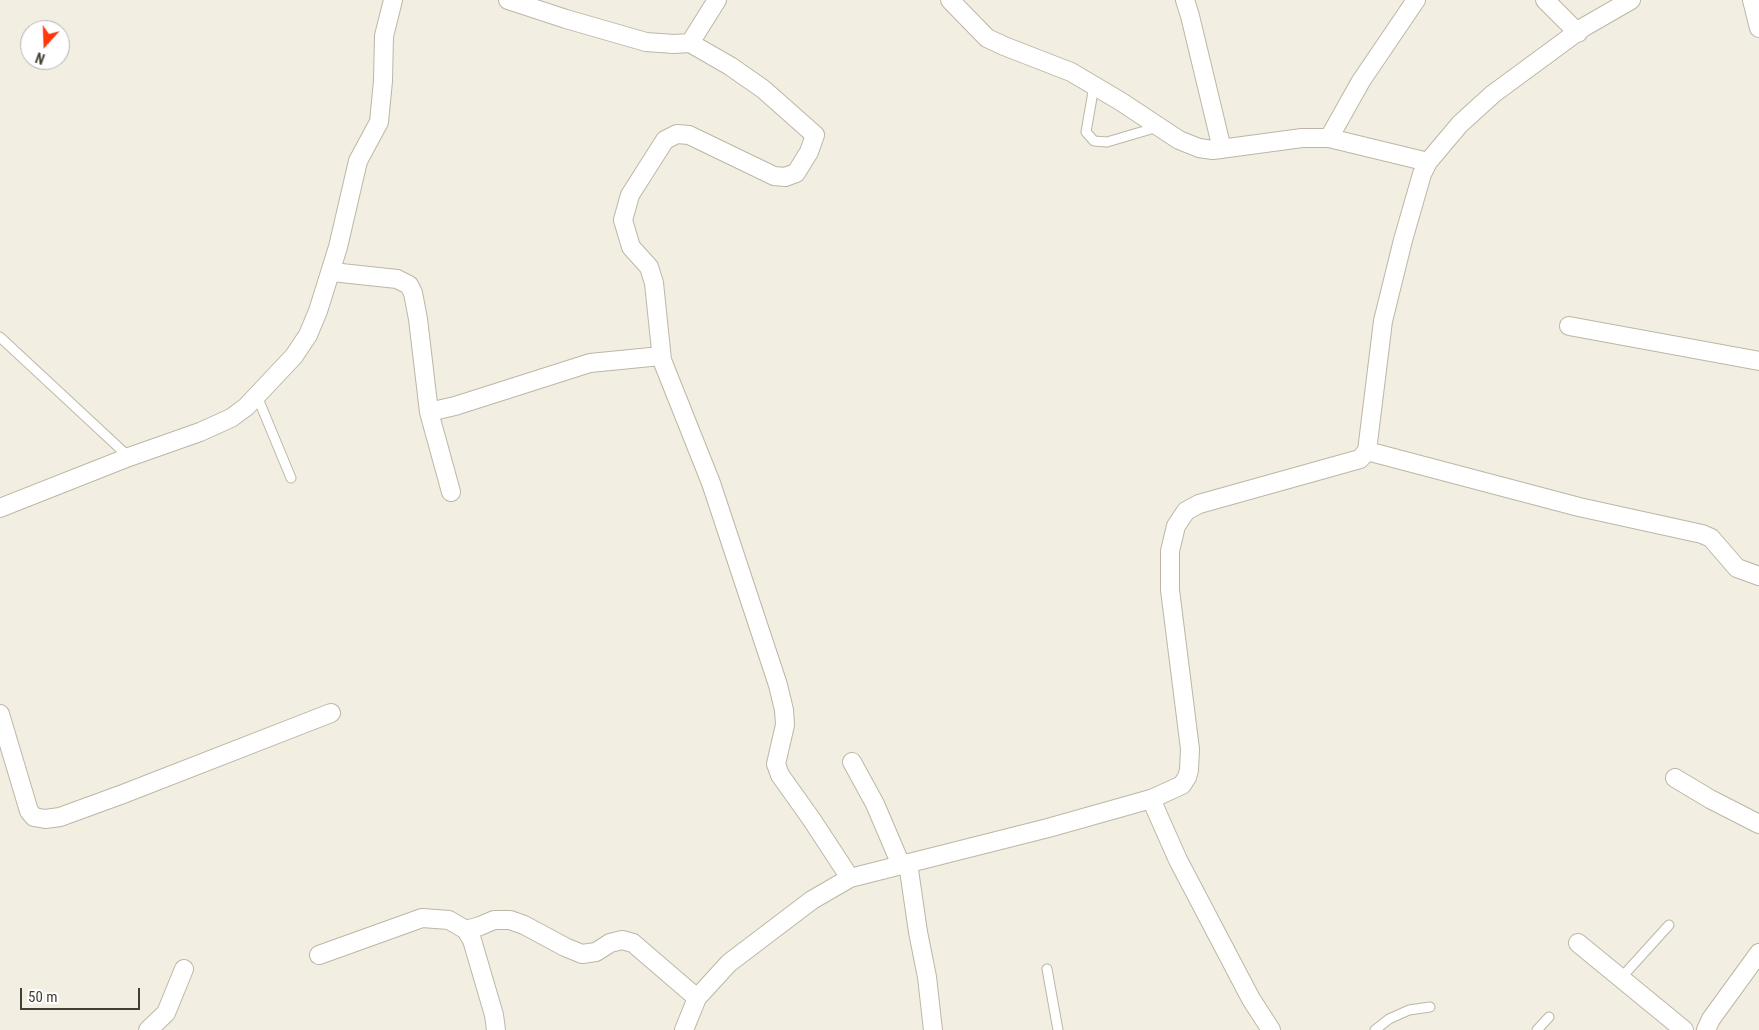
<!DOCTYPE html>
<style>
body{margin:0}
#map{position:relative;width:1759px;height:1030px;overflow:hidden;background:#f2eee2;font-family:"Roboto Condensed",sans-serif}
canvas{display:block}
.north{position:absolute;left:20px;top:20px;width:50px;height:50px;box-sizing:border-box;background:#fff;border:1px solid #b4b2ad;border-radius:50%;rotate:200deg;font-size:14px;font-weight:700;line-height:20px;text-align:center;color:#443e33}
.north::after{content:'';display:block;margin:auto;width:18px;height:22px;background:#ff390d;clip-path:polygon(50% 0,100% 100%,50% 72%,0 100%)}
.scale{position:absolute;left:20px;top:988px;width:120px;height:22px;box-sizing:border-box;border:2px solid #443e33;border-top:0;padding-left:6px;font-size:15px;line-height:18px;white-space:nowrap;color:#443e33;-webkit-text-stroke:4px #fff;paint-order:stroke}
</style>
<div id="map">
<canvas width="1759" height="1030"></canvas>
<div class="north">N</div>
<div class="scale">50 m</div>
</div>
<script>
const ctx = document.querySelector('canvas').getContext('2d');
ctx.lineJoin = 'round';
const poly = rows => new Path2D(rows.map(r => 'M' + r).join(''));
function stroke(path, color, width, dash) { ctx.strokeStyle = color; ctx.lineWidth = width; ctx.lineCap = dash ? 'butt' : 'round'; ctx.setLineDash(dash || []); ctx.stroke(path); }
const lane = poly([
 [1094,86,1086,132,1094,141,1107,142,1158,127],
 [0,337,129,457],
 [257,396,291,478],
 [1047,969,1058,1030],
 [1621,978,1669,925],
 [1375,1030,1389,1019,1409,1010,1430,1007],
 [1537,1030,1549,1017]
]);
const street = poly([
 [508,0,566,19,646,42,674,44,690,43,717,0],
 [950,0,987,38,1004,46,1071,72,1120,101,1179,140,1199,148,1213,150,1302,138,1329,138,1428,162],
 [1185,0,1190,16,1222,149],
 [1545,0,1578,33],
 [1752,0,1759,28],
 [690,43,730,66,763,89,815,135,809,152,796,173,785,177,774,176,689,135,677,134,665,140,630,195,623,220,631,247,649,267,654,283,662,360,711,483,778,685,784,710,785,725,776,764,780,775,812,820,850,878],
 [1329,138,1361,81,1416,0],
 [332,272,397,279,409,285,413,293,418,319,429,412,451,492],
 [1569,326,1759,361],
 [429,412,455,406,590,363,661,356],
 [1367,451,1579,507,1702,534,1711,538,1737,568,1759,576],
 [0,508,129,457,200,432,231,418,246,407,294,356,308,335,318,311,338,247,358,161,379,122,383,81,384,36,393,0],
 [0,714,29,811,34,817,45,819,60,817,123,794,331,713],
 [852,762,875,804,901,865],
 [1675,778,1710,799,1759,824],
 [1151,799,1178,860,1251,999,1271,1030],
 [908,863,918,932,927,977,933,1030],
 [466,930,480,926,494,920,510,920,524,925,565,947,582,954,596,952,610,943,622,940,633,943,697,998],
 [1578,943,1684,1030],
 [319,955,422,918,449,920,466,930,472,940,494,1015,496,1030],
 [148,1030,166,1013,184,969],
 [684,1030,697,998,729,963,812,900,850,878,1048,828,1151,799,1182,785,1187,777,1189,770,1190,749,1170,590,1170,551,1176,526,1186,511,1199,504,1360,459,1367,451,1383,321,1403,240,1422,174,1428,162,1460,124,1493,94,1584,27,1631,0],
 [1706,1030,1711,1019,1759,953]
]);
stroke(lane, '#beb6a5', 11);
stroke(street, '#beb6a5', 20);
stroke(lane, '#fff', 9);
stroke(street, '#fff', 18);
</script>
